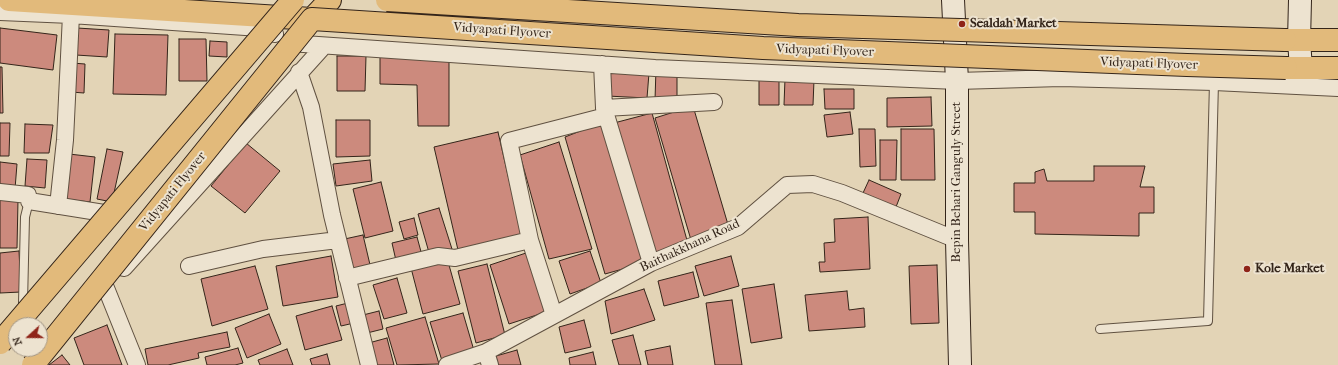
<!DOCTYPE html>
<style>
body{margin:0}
#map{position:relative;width:1338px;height:365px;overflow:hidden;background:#e3d4b6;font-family:"IM FELL French Canon",serif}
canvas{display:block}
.north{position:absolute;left:8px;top:317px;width:40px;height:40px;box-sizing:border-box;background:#ede3d0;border:1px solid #a39787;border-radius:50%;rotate:249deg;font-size:11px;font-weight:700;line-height:16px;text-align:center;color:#34251a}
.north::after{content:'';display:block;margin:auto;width:14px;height:18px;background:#8f2418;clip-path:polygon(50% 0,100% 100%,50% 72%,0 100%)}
</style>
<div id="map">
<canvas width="1338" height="365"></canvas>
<div class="north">N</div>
</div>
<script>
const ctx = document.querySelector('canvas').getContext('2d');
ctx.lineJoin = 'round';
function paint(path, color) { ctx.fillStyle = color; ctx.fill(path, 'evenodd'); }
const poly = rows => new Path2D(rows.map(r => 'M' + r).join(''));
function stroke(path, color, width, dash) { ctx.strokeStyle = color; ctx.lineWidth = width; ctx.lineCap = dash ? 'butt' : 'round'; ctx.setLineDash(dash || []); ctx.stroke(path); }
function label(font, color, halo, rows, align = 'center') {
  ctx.font = font + ' "IM FELL French Canon",serif'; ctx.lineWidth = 4; ctx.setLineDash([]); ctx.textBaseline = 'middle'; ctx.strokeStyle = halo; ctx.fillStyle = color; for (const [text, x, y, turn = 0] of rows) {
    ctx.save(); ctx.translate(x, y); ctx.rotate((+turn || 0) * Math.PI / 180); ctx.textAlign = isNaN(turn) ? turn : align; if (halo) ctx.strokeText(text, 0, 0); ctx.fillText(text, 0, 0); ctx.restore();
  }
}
const building = poly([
 [0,28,57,35,53,70,0,63,0,28],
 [77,28,109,30,107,57,76,55,77,28],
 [115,34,168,35,166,95,113,94,115,34],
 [179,39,206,39,207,81,179,81,179,39],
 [210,41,227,42,227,57,209,56,210,41],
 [337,56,366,56,365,91,337,91,337,56],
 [380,56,449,57,449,126,418,126,417,85,380,84,380,56],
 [72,63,85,64,84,93,71,92,72,63],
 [0,67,2,67,3,113,0,113,0,67],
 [656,69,677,69,677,100,655,100,656,69],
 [608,71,649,73,647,98,607,96,608,71],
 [759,77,779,78,779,105,759,105,759,77],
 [785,79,814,80,813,105,784,105,785,79],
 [824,89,854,89,854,109,825,109,824,89],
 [931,97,932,126,887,127,887,98,931,97],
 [693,106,729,228,691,240,655,118,693,106],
 [850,112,853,134,827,137,824,115,850,112],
 [652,113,688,244,650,255,614,123,652,113],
 [336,120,370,120,370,156,336,157,336,120],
 [0,123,10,123,9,156,0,156,0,123],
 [601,123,644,263,605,274,565,137,601,123],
 [25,124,53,125,49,153,24,153,25,124],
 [859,129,875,129,876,166,860,167,859,129],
 [901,129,934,129,935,180,901,180,901,129],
 [498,132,522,236,458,250,434,147,498,132],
 [880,140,897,140,896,180,880,180,880,140],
 [559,142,592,249,549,259,520,155,559,142],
 [246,143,280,171,245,213,211,186,246,143],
 [107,149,123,152,112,202,97,199,107,149],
 [69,154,95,157,90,202,64,199,69,154],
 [27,159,47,160,45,188,25,186,27,159],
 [370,160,372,181,336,186,333,164,370,160],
 [0,162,17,164,15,189,0,188,0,162],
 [1094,166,1145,166,1140,187,1154,187,1154,213,1139,213,1139,236,1035,234,1035,212,1014,212,1014,183,1035,183,1035,172,1044,169,1047,181,1094,181,1094,166],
 [869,180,901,194,896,207,863,193,869,180],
 [381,182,393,231,365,238,353,189,381,182],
 [0,199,18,200,17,248,0,248,0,199],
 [439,208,452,249,430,256,418,214,439,208],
 [868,217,870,269,820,272,819,262,825,262,824,243,835,242,834,219,868,217],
 [414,218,418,235,404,239,399,222,414,218],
 [363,235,371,269,349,275,340,240,363,235],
 [417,237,423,259,397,265,392,243,417,237],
 [19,251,21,292,0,293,0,253,19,251],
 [590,251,601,283,570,294,559,261,590,251],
 [526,253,546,312,509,324,490,265,526,253],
 [331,256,338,297,283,306,276,266,331,256],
 [731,256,739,286,704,296,695,266,731,256],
 [447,258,460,304,423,314,411,268,447,258],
 [487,264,505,335,476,343,458,271,487,264],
 [937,265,939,323,911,324,909,266,937,265],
 [255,266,268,309,212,326,201,279,255,266],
 [693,272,699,297,664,306,658,281,693,272],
 [397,278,407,313,384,319,373,285,397,278],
 [774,284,782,338,751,343,742,289,774,284],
 [644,289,655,320,611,334,605,301,644,289],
 [847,291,849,310,864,308,865,327,809,331,805,295,847,291],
 [732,300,742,365,715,365,706,303,732,300],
 [348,303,354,323,341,326,336,306,348,303],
 [332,306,342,340,305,350,296,316,332,306],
 [379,311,383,329,367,333,363,315,379,311],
 [463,313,475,354,443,364,430,322,463,313],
 [269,314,281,344,247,358,235,328,269,314],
 [425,317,439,364,397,365,386,328,425,317],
 [584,320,591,347,565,353,559,327,584,320],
 [107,325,122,365,84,365,74,338,107,325],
 [227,332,230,347,198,353,199,358,168,365,148,365,145,349,227,332],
 [633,335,641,365,619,365,612,340,633,335],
 [387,338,394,365,371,365,365,344,387,338],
 [670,346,673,365,648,365,645,351,670,346],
 [238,348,243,363,235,365,207,365,205,357,238,348],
 [287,349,293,365,260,365,258,360,287,349],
 [517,350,521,365,498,365,496,356,517,350],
 [593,352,596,365,570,365,569,358,593,352],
 [327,354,330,365,312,365,310,359,327,354],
 [62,355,70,365,49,365,62,355]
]);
const lane = poly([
 [23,303,25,217,29,201],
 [1100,329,1208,321,1214,82]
]);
const street = poly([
 [0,12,71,15,260,28,275,34],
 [289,43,655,68,957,81,1061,78,1214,82,1338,88],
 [602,64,604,108],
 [299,72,311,107,332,215,369,365],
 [0,192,28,195,29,201,104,213],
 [58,206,65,140,71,15],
 [651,263,604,108,714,102],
 [189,266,263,249,338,240],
 [124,268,324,46],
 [347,278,438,256,455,258,530,240],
 [106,288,137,365],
 [554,315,530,240,509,141,606,116],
 [486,352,490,365],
 [447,365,486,352,651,263,738,227,787,185,813,184,842,193,957,240]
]);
const secondary = poly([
 [953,0,957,81,957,240,960,365],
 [1300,0,1299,41,1301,68]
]);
const primary = poly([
 [9,0,312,19,330,0],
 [1285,40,1338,40],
 [1286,68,1338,68]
]);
const primaryBridge = poly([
 [387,0,798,25,1285,40],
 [0,343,293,0],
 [33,365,312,19,763,48,1187,65,1286,68]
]);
const markers = [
 [962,24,4,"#8f2418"],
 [1247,269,4,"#8f2418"]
];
const poiNames = [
 ["Sealdah Market",970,24],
 ["Kole Market",1255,269]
];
const streetNames = [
 ["Vidyapati Flyover",502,31,4],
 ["Vidyapati Flyover",825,51,2],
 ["Vidyapati Flyover",1149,64,2],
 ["Bepin Behari Ganguly Street",957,182,-90],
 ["Vidyapati Flyover",173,192,-51],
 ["Baithakkhana Road",690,246,-25]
];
paint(building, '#cc8a7d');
stroke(building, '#34251a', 1);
stroke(lane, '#605141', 10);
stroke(street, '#605141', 18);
stroke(secondary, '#34251a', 24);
stroke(primary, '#34251a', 24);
stroke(lane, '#ede3d0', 8);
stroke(street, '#ede3d0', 16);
stroke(secondary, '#ede3d0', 22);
stroke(primary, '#e2ba7b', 22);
stroke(primaryBridge, '#34251a', 24, []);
stroke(primaryBridge, '#e2ba7b', 22);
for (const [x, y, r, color] of markers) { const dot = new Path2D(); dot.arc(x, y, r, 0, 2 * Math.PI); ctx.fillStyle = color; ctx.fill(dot); stroke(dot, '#ede3d0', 1.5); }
label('bold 13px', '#34251a', '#ede3d0', poiNames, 'left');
label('13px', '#34251a', '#ede3d0', streetNames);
</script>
